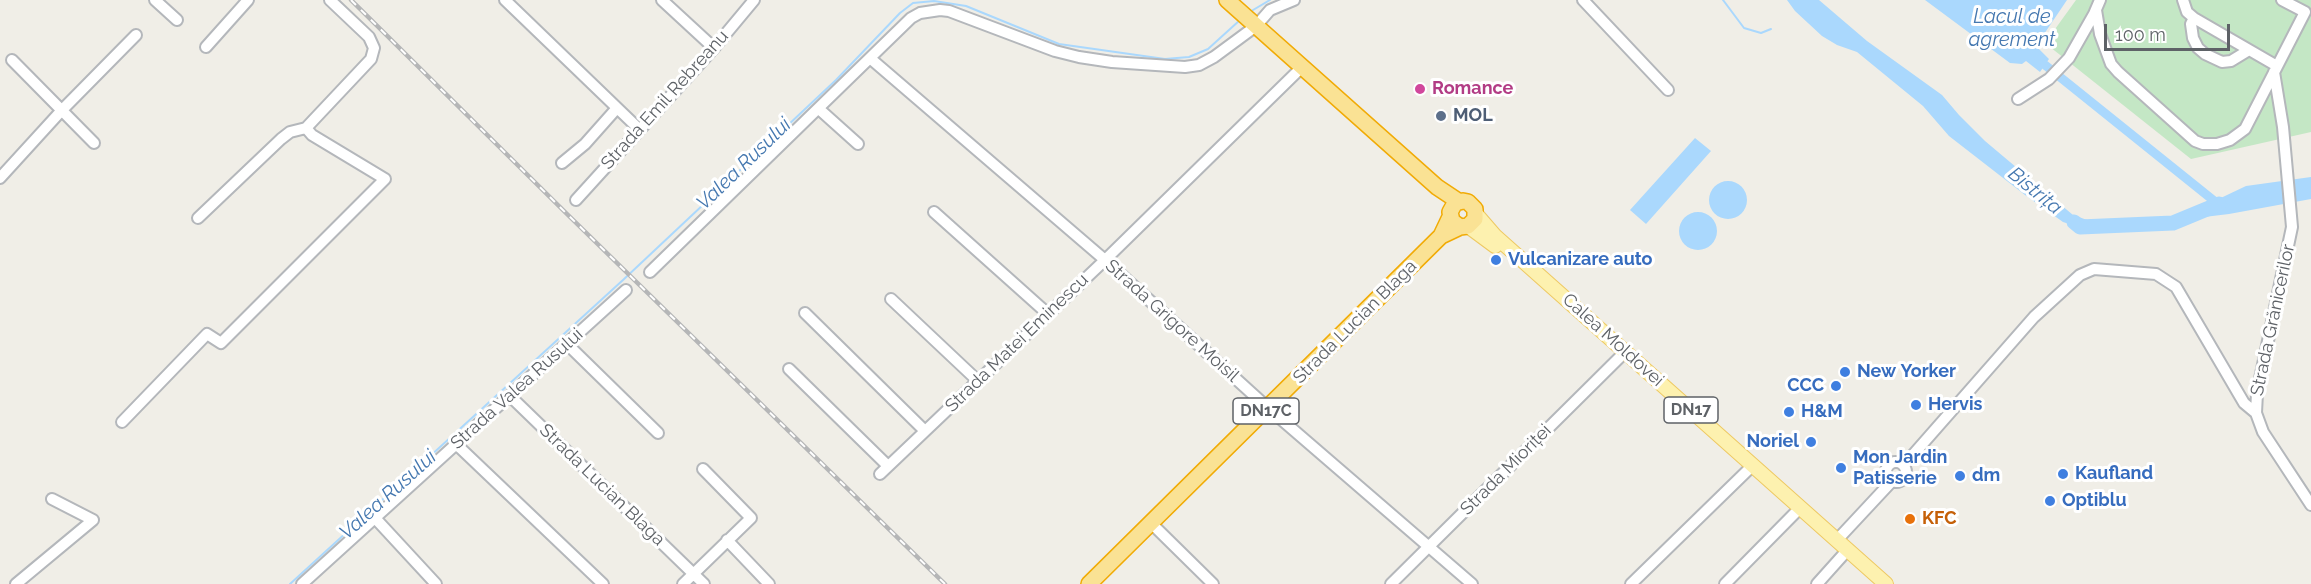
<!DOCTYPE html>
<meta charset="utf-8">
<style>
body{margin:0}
#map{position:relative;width:2311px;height:584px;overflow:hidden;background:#f0eee7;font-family:Raleway,sans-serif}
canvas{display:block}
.scale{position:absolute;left:2104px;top:24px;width:126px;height:27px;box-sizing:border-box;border:3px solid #5e6267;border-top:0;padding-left:8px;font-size:18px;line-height:21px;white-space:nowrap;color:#5e6267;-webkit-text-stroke:4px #fff;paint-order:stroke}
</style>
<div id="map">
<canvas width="2311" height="584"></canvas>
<div class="scale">100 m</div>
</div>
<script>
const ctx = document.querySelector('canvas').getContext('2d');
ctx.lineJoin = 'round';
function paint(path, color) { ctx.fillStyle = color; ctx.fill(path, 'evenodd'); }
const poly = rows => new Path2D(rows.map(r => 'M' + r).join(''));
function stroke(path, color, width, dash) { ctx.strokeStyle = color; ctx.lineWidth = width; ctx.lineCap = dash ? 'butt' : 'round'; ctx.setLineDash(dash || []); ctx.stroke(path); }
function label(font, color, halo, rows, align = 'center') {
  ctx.font = font + ' Raleway,sans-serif'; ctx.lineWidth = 6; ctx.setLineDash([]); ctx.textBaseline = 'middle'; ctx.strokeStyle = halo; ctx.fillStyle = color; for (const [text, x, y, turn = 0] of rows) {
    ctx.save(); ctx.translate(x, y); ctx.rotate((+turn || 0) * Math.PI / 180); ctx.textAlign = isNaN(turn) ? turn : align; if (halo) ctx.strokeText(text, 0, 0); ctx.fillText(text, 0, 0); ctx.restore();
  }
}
const green = poly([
 [2076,0,2311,0,2311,132,2191,159,2045,43]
]);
const water = poly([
 [1787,0,1819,0,1867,41,1942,95,1959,115,1985,141,2073,215,2093,222,2091,231,2063,222,2025,195,1949,136,1923,106,1857,52,1837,45,1822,36,1795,11],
 [1925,0,2067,0,2036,46,2049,59,2040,72,2026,61,2022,64,2010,63],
 [1695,138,1711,151,1646,224,1630,210],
 [2311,177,2311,199,2229,214,2196,218,2206,205,2246,186],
 '1709 200a19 19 0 1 1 38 0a19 19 0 1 1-38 0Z',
 '1679 231a19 19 0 1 1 38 0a19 19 0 1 1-38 0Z'
]);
const stream = poly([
 [1723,0,1744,28,1761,33,1771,29],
 [1248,13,1270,0],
 [290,584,623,280,836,80,900,13,913,3,934,1,966,6,1059,44,1165,59,1189,57,1208,49,1240,20]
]);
const canal = poly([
 [2045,65,2218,204]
]);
const river = poly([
 [2074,222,2080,227,2173,223,2219,204]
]);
const minor = poly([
 [155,0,177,20],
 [505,0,639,129],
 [662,0,714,48],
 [1583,0,1668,90],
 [2183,0,2187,12,2194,18,2277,66],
 [2096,10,2100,34,2111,64,2118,72,2195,141,2203,144,2217,144,2230,140,2245,129,2305,12,2282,0],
 [2194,18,2191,24,2193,38,2198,48,2205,54,2222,62,2231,61,2249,50],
 [206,47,248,0],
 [871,59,1105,260,1268,408,1472,584],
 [12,60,94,143],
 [2274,72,2283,127,2292,227,2257,393,2256,413,2263,432,2311,505],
 [2018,99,2049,79,2069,58,2094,14,2100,0],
 [819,109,858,144],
 [562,163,585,144,617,108],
 [0,178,62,110,136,35],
 [576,200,714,48,754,0],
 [934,212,1048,314],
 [198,218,281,139,290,132,306,128,371,59,374,48,369,37,330,0],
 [650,272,911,18,920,13,940,10,949,11,1055,51,1079,57,1112,62,1185,67,1199,65,1214,57,1256,26,1270,10,1294,0],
 [891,299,978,381],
 [805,313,925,431],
 [567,344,658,433],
 [789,369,888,466],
 [510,396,704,584],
 [122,422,207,334,221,343,385,179,312,135,306,128],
 [456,444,603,584],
 '1886 472a10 10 0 1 1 20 0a10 10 0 1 1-20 0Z',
 [1904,465,2034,317,2080,275,2094,269,2156,274,2176,287,2244,403,2256,413],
 [880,474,1105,260,1301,68],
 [375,518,436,584],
 [1151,523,1213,584],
 [727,540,769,584],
 [1837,540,1892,481],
 [16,584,93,520,52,499],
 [302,584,626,290],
 [683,584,751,518,703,469],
 [1391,584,1620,357],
 [1631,584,1748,470],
 [1725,584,1795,513],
 [1817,584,1843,555]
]);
const major = poly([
 [1476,214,1495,236,1886,584],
 [1468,226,1495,246]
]);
const highway = poly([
 [1227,0,1437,187,1458,201],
 [1441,236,1460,227,1468,226,1475,219,1475,209,1468,202,1463,201,1455,203,1450,212,1452,221,1460,227],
 [1089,584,1441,236,1450,217]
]);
const rail = poly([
 [351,0,567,214,945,584]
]);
const markers = [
 [1420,89,6,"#d1479c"],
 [1441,116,6,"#5c6f8a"],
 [1496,260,6,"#3f7fe0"],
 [1845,372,6,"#3f7fe0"],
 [1836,386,6,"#3f7fe0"],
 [1916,405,6,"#3f7fe0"],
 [1789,412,6,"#3f7fe0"],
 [1811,442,6,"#3f7fe0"],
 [1841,468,6,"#3f7fe0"],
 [2063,474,6,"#3f7fe0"],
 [1960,476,6,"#3f7fe0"],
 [2050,501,6,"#3f7fe0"],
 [1910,519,6,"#e8710a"]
];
const shields = [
 [1691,410,54],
 [1266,411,66]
];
const shieldNames = [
 ["DN17",1691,410],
 ["DN17C",1266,411]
];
const hotelNames = [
 ["Romance",1432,89]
];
const streetNames = [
 ["Strada Emil Rebreanu",665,100,-48],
 ["Strada Grănicerilor",2273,320,-78],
 ["Strada Grigore Moisil",1172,321,42],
 ["Strada Lucian Blaga",1355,322,-45],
 ["Calea Moldovei",1613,340,42],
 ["Strada Matei Eminescu",1017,343,-44],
 ["Strada Valea Rusului",517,389,-42],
 ["Strada Mioriței",1506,470,-45],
 ["Strada Lucian Blaga",602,485,44]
];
const serviceNames = [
 ["MOL",1453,116]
];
const shopNames = [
 ["Vulcanizare auto",1508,260],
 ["New Yorker",1857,372],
 ["CCC",1824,386,"right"],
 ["Hervis",1928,405],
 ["H&M",1801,412],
 ["Noriel",1799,442,"right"],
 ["Mon Jardin",1853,458],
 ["Patisserie",1853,479],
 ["Kaufland",2075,474],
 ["dm",1972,476],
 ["Optiblu",2062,501]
];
const foodNames = [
 ["KFC",1922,519]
];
const waterNames = [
 ["Lacul de",2012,17],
 ["agrement",2012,40],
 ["Valea Rusului",744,164,-44],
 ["Bistrița",2035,191,39],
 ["Valea Rusului",388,495,-42]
];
paint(green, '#c4e7c5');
paint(water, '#aad8fd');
stroke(stream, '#aad8fd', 2);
stroke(canal, '#aad8fd', 9);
stroke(river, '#aad8fd', 15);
stroke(minor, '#b4b7bb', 14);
stroke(major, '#eec962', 16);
stroke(highway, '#f1ab06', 18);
stroke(minor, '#fff', 10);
stroke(major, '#fdf1af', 14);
stroke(highway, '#fae294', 15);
stroke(rail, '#b5b6b7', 4.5);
stroke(rail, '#fff', 2, [7]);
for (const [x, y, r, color] of markers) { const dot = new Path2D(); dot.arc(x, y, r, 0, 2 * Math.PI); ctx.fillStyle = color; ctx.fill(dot); stroke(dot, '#fff', 2); }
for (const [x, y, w] of shields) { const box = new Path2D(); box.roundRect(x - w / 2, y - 13, w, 26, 4.5); ctx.fillStyle = '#fff'; ctx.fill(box); stroke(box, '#5e6267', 1.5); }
label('bold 16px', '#5e6267', null, shieldNames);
label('bold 18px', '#b23c85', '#fff', hotelNames, 'left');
label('18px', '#5e6267', '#fff', streetNames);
label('bold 18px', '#4e5e75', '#fff', serviceNames, 'left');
label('bold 18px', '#366cbe', '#fff', shopNames, 'left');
label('bold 18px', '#c56008', '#fff', foodNames, 'left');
label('italic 20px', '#4578b0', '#fff', waterNames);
</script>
